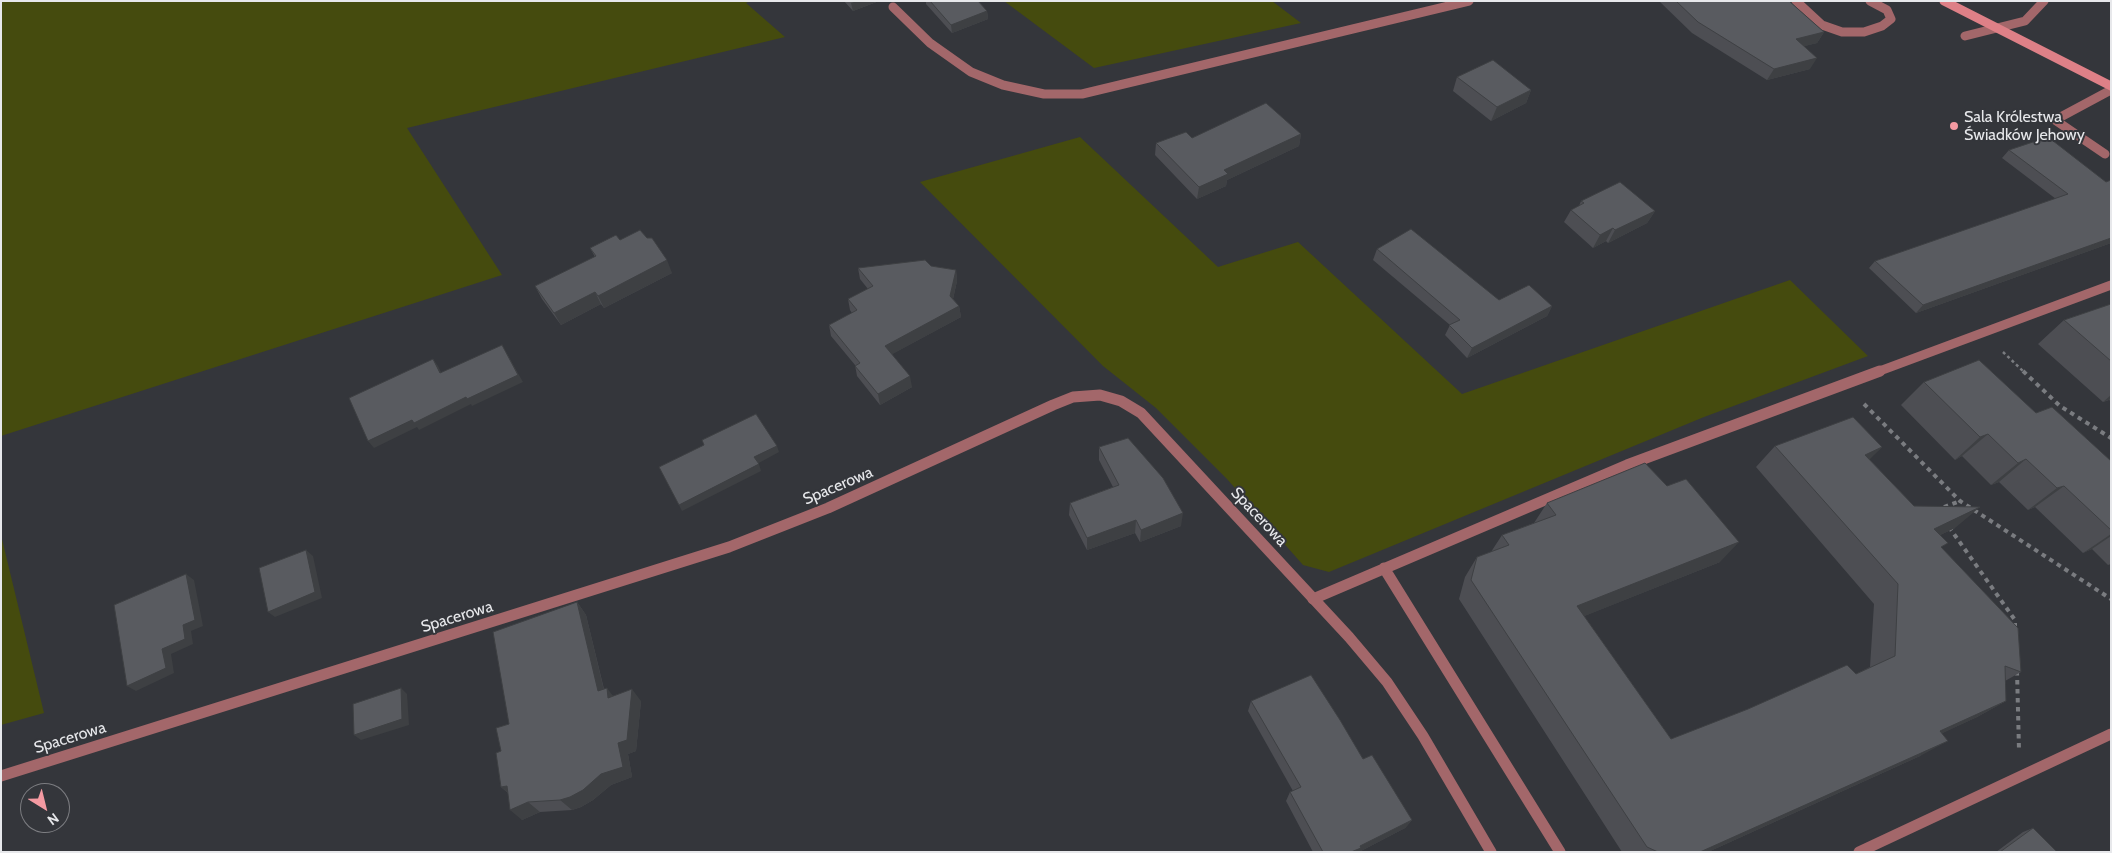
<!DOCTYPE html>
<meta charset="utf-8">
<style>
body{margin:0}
#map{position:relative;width:2112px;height:853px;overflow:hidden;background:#34363b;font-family:Cabin,sans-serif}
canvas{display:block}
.frame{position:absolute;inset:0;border:2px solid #e7e8eb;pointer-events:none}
.north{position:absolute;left:20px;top:783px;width:50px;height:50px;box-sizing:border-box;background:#34363b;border:1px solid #7c7d81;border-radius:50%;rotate:144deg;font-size:14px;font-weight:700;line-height:20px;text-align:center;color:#e7e8eb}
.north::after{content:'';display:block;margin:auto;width:18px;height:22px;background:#f49aa2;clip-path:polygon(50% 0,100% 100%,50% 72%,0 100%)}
</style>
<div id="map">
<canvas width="2112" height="853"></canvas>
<div class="frame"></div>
<div class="north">N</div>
</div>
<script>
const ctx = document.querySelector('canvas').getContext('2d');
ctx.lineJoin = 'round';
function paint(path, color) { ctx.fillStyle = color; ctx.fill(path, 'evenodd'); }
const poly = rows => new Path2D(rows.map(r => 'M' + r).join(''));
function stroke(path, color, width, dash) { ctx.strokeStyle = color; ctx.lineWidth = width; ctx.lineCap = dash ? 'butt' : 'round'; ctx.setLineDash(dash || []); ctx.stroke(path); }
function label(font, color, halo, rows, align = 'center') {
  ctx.font = font + ' Cabin,sans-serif'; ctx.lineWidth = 4; ctx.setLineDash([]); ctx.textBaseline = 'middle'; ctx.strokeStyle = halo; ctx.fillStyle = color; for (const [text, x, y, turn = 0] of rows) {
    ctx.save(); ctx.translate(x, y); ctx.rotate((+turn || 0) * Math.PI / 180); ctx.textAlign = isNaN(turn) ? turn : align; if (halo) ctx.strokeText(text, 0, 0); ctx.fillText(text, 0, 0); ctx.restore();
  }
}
const green = poly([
 [1,1,750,1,746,3,785,37,407,128,502,275,1,436],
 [1004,1,1272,1,1301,23,1094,68],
 [1080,137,1218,267,1298,242,1462,394,1790,280,1868,356,1704,417,1329,572,1303,565,1227,479,1156,408,1103,366,920,182],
 [1,535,44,713,1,725]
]);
const pathFar1 = poly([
 [2003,352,2024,372]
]);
const path = poly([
 [2023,371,2060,406,2111,438],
 [1864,404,1960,501,2111,599],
 [1944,507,1960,501],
 [1949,527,2015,620,2015,630],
 [2017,671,2019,750]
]);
const serviceFar1 = poly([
 [1796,1,1822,25,1842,32,1864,32,1882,26,1891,19,1887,10,1870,1],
 [893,7,930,43,971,72,1003,85,1044,94,1082,94,1469,1],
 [1965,36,2025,21,2044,1],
 [2105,154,2055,120,2111,90],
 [1877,372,2111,285]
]);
const service = poly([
 [1384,568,1560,852],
 [1313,599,1627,465,1880,371],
 [1859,852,2111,734]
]);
const minor = poly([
 [1,776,729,547,828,508,1053,405,1073,397,1100,395,1121,401,1141,413,1349,637,1387,682,1423,736,1491,852]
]);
const secondary = poly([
 [1944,1,2111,86]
]);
const wall = poly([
 [844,1,879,1,853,11],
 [926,1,978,1,987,11,988,19,952,33,926,4],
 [1659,1,1789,1,1824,32,1817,43,1804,46,1810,69,1767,80,1692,33],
 [1457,77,1531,90,1526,103,1491,121,1453,91],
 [1301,134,1299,146,1227,180,1226,186,1197,199,1155,155,1156,143,1192,138],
 [2009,150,2106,182,2111,180,2111,243,1916,313,1869,268,1875,261,2056,199,2002,158],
 [1581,201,1655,211,1647,223,1608,243,1606,241,1593,248,1564,222,1571,210,1579,206],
 [620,240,672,273,604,308,601,304,561,325,542,299,535,286,595,257,590,248],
 [1377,249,1499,300,1552,306,1547,316,1467,358,1445,335,1450,325,1373,260],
 [931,266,956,270,957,281,953,299,959,306,961,317,892,354,912,387,880,405,857,376,855,365,831,336,829,325,852,313,850,310,848,299,868,289,860,279,858,268],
 [2111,304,2111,401,2109,400,2103,402,2038,344,2064,320],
 [1924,382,2036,413,2111,461,2111,564,2108,565,2092,549,2083,553,2035,507,2028,510,1999,482,1991,485,1962,456,1955,460,1901,405],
 [1775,446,1882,447,1869,459,1914,506,1955,528,1940,535,1942,548,2021,672,2005,681,2006,701,1977,717,1942,733,1920,756,1708,852,1622,852,1459,599,1465,577,1477,557,1491,552,1502,535,1534,523,1547,503,1720,562,1584,616,1671,739,1856,674,1870,667,1874,604,1756,467],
 [1099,447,1181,526,1140,542,1135,533,1087,550,1069,515,1070,503,1113,487,1099,460],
 [577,602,586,615,604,689,613,696,641,701,636,751,628,754,632,777,611,785,593,800,581,807,572,810,540,812,522,820,508,793,501,787,501,751,509,724],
 [1251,701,1363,759,1412,820,1405,828,1359,852,1313,852,1286,801,1290,792,1293,791,1248,711],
 [2033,828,2057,852,1996,852,2023,832]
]);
const shadedWall = poly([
 [857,1,879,1,853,11,851,3],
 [987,11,988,19,952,33,951,25],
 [1824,32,1817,43,1789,50,1796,39],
 [1817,58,1810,69,1767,80,1774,69],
 [1531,90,1526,103,1491,121,1497,107],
 [1301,134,1299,146,1227,180,1226,186,1197,199,1199,187,1224,170],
 [1655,211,1647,223,1608,243,1615,230],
 [1613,228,1606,241,1593,248,1600,235],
 [2111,238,2111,243,1916,313,1923,305],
 [667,260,672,273,604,308,598,296],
 [956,270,957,281,951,307,950,296],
 [595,292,601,304,561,325,554,313],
 [959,306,961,317,887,357,885,346],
 [1552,306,1547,316,1467,358,1472,348],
 [502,345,523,382,472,406,471,404,419,430,417,427,374,448,368,441,412,420],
 [433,359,438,366,445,380,440,373],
 [910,376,912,387,880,405,878,394],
 [2111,395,2111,399,2103,402],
 [1988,434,1962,456,1955,460,1980,437],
 [777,446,779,452,757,464,754,457],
 [1882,447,1860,469,1865,455],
 [2026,459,1999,482,1991,485,2018,463],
 [759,464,761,471,682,511,679,505],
 [2064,486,2035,507,2028,510,2057,488],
 [1980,507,1955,528,1910,549,1934,529],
 [1183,513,1181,526,1140,542,1141,530],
 [1136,520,1135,533,1087,550,1087,538],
 [2111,534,2111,536,2092,549,2083,553],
 [1739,542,1720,562,1562,625,1577,606],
 [306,550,313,556,322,598,275,617,268,612],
 [186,574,194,580,203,626,191,631,193,644,171,654,174,673,136,691,127,686,162,649,183,625],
 [577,602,586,615,607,703,598,691],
 [401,688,407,694,409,725,361,740,354,735],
 [607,688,616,700,608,698],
 [632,689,641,701,636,751,628,754,632,777,611,785,593,800,581,807,572,810,560,800,618,743],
 [2006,701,1977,717,1913,747,1940,731],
 [1948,741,1920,756,1708,852,1700,852],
 [507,786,513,797,501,787],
 [528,802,540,812,522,820,510,810],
 [1412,820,1405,828,1359,852,1351,852,1360,846]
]);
const building = poly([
 [930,1,978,1,987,11,951,25,930,1],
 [1676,1,1789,1,1824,32,1796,39,1817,58,1774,69,1698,22,1676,1],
 [1493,60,1531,90,1497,107,1457,77,1493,60],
 [1266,103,1301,134,1224,170,1228,174,1199,187,1156,143,1186,132,1192,138,1266,103],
 [2048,137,2106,182,2111,180,2111,238,1923,305,1875,261,2068,194,2009,150,2048,137],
 [1620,182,1655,211,1615,230,1613,228,1600,235,1571,210,1584,203,1581,201,1620,182],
 [1411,229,1499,300,1529,285,1552,306,1472,348,1449,325,1460,320,1377,249,1411,229],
 [640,230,647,238,652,238,667,260,598,296,595,292,554,313,535,286,596,256,590,248,616,235,620,240,640,230],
 [925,260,931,266,956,270,950,296,959,306,885,346,910,376,878,394,855,366,860,363,829,325,857,310,848,299,873,286,858,268,925,260],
 [2111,304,2111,361,2064,320,2111,304],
 [502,345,518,375,467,399,466,397,414,423,412,420,368,441,349,398,433,359,440,373,502,345],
 [1979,360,2036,413,2052,407,2111,461,2111,530,2064,486,2057,488,2026,459,2018,463,1988,434,1980,437,1924,382,1979,360],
 [756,414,777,446,754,457,759,464,679,505,659,467,704,445,702,440,756,414],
 [1853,417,1882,447,1865,455,1914,506,1980,507,1934,529,1948,543,1941,547,2018,628,2021,672,2005,666,2006,701,1940,731,1948,741,1700,852,1658,852,1647,847,1471,580,1477,557,1509,545,1502,535,1556,515,1547,503,1645,463,1667,486,1686,479,1739,542,1577,606,1671,739,1748,709,1847,665,1856,674,1895,656,1898,584,1775,446,1853,417],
 [1128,438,1163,478,1183,513,1141,530,1136,520,1087,538,1070,503,1119,485,1099,447,1128,438],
 [306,550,315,592,268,612,259,568,306,550],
 [186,574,195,620,183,625,185,639,162,649,166,668,127,686,114,605,186,574],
 [577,602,598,691,607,688,608,698,632,689,627,740,618,743,623,767,601,774,583,790,570,797,560,800,528,802,510,810,507,786,501,787,496,753,501,751,496,728,509,724,493,632,577,602],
 [1311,675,1340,720,1363,759,1372,755,1412,820,1360,846,1361,848,1351,852,1323,852,1290,792,1301,787,1251,701,1311,675],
 [401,688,402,719,354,735,353,704,401,688],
 [2033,828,2057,852,2000,852,2033,828]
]);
const markers = [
 [1954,126,5,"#f49aa2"]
];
const poiNames = [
 ["Sala Królestwa",1964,117],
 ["Świadków Jehowy",1964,135]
];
const streetNames = [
 ["Spacerowa",838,486,-23],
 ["Spacerowa",1259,517,47],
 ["Spacerowa",457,617,-17],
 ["Spacerowa",70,738,-17]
];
paint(green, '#454b0e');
stroke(pathFar1, '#7a7c80', 2.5, [3, 3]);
stroke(path, '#7a7c80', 4, [4.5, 4.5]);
stroke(serviceFar1, '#a3676a', 9);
stroke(service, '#a3676a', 11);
stroke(minor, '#a3676a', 11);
stroke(secondary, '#de8087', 9);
paint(wall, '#4d4e53');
paint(shadedWall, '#3e4043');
paint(building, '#595b60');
stroke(building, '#3e4043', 1);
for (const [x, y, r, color] of markers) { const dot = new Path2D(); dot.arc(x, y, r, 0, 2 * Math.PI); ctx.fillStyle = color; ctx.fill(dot); stroke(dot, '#34363b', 2); }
label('16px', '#e7e8eb', '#34363b', poiNames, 'left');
label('16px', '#e7e8eb', '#34363b', streetNames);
</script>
